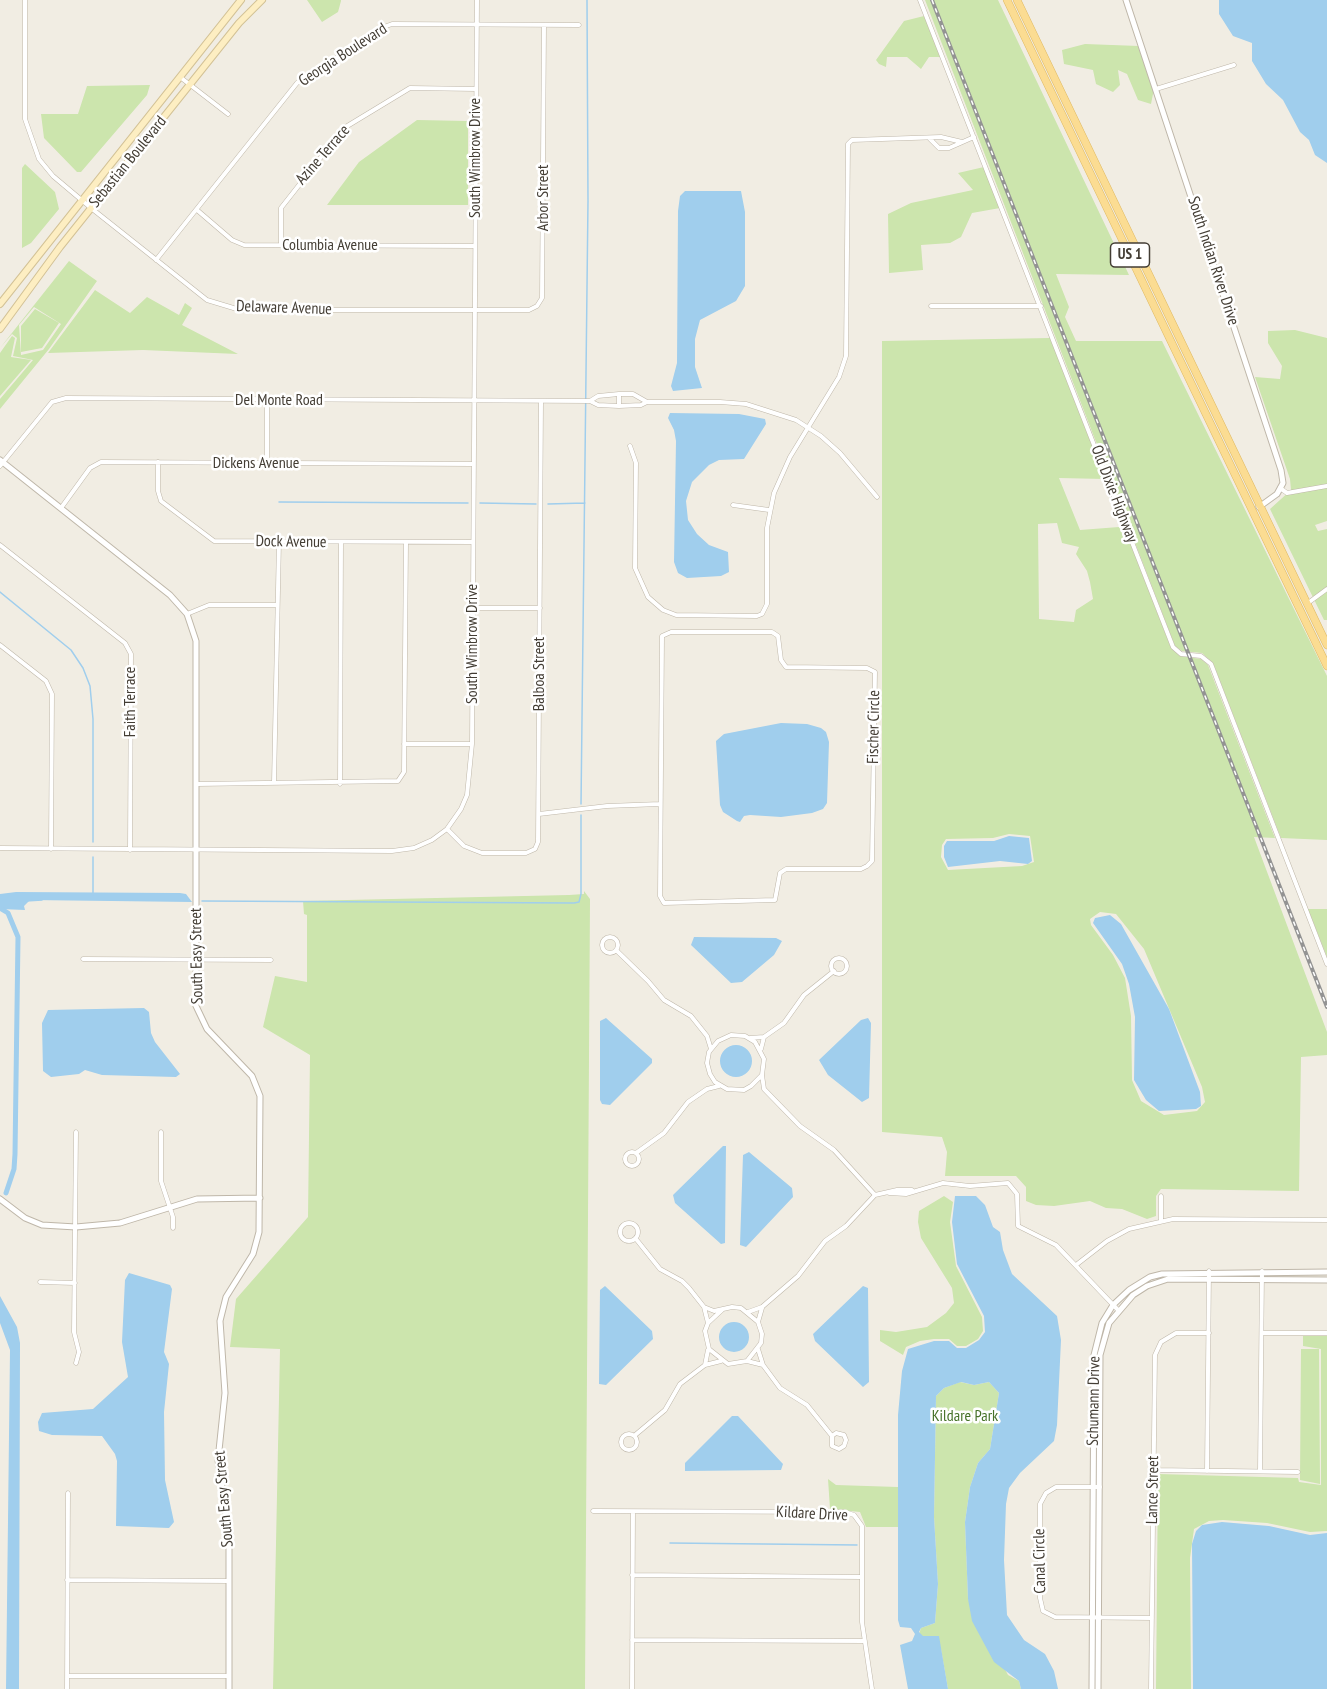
<!DOCTYPE html>
<style>
body{margin:0}
canvas{display:block;background:#f1ede3}
</style>
<canvas width="1327" height="1689"></canvas>
<script>
const ctx = document.querySelector('canvas').getContext('2d');
ctx.lineJoin = 'round';
function paint(path, color) { ctx.fillStyle = color; ctx.fill(path, 'evenodd'); }
const poly = rows => new Path2D(rows.map(r => 'M' + r).join(''));
function stroke(path, color, width, dash) { ctx.strokeStyle = color; ctx.lineWidth = width; ctx.lineCap = dash ? 'butt' : 'round'; ctx.setLineDash(dash || []); ctx.stroke(path); }
function label(font, color, halo, rows, align = 'center') {
  ctx.font = font + ' "PT Sans Narrow",sans-serif'; ctx.lineWidth = 5; ctx.setLineDash([]); ctx.textBaseline = 'middle'; ctx.strokeStyle = halo; ctx.fillStyle = color; for (const [text, x, y, turn = 0] of rows) {
    ctx.save(); ctx.translate(x, y); ctx.rotate((+turn || 0) * Math.PI / 180); ctx.textAlign = isNaN(turn) ? turn : align; if (halo) ctx.strokeText(text, 0, 0); ctx.fillText(text, 0, 0); ctx.restore();
  }
}
const green = poly([
 [307,0,341,0,341,1,338,12,322,22],
 [925,0,998,0,1129,275,1056,274,1069,307,1065,317,1076,341,1162,341,1327,676,1327,840,1281,838,1213,663,1202,653,1182,651,1175,646],
 [924,16,940,57,929,57,921,69,907,57,887,57,886,67,879,64,876,60,904,21],
 [1085,44,1139,46,1154,89,1151,104,1138,100,1127,74,1118,70,1120,85,1113,92,1096,84,1093,70,1064,64,1062,50],
 [150,85,147,95,81,172,77,172,44,138,41,114,78,114,87,86],
 [417,120,468,121,468,205,327,205,359,162],
 [25,164,55,192,59,209,31,243,22,248,22,168],
 [984,167,1000,208,972,213,961,237,950,243,921,245,923,270,889,273,888,214,911,203,973,190,958,173],
 [69,261,97,281,49,349,0,409,0,399,33,360,13,356,17,338,12,334,0,348],
 [34,307,61,324,43,350,21,355,19,325],
 [95,290,130,313,147,297,179,315,185,303,192,308,182,325,238,354,143,350,48,353],
 [35,309,59,323,42,348,21,352,21,326],
 [1295,330,1327,338,1327,521,1315,525,1318,531,1327,529,1327,620,1324,620,1270,509,1291,490,1290,479,1255,377,1280,379,1282,366,1268,343,1268,331],
 [12,336,15,338,11,357,31,360,0,396,0,353],
 [1050,338,1105,479,1059,478,1080,530,1119,527,1120,517,1171,648,1180,656,1201,659,1208,665,1275,838,1254,837,1327,1032,1327,1055,1301,1057,1299,1191,1161,1189,1156,1196,1156,1216,1147,1219,1122,1209,1106,1208,1090,1201,1054,1206,1036,1205,1026,1201,1026,1187,1016,1176,945,1176,947,1152,942,1137,882,1132,882,341],
 [1057,523,1062,543,1079,547,1076,554,1087,571,1090,582,1093,599,1076,610,1074,622,1039,619,1038,524],
 [1009,834,1030,836,1034,862,1022,866,948,870,941,857,942,845,946,839,993,838],
 [1100,912,1116,914,1144,949,1202,1087,1205,1102,1197,1111,1164,1115,1141,1101,1132,1080,1131,1016,1125,978,1113,955,1091,925,1090,919],
 [584,891,590,899,585,1689,273,1689,280,1349,230,1347,236,1299,308,1217,310,1055,263,1027,275,976,307,982,307,915,304,914,303,901,569,895,584,894],
 [1308,909,1327,909,1327,957],
 [944,1196,953,1202,950,1222,956,1266,982,1317,983,1331,978,1339,966,1346,957,1346,949,1339,934,1339,920,1341,906,1347,903,1355,880,1341,880,1330,896,1332,927,1327,946,1313,954,1303,952,1288,921,1238,918,1222,919,1211],
 [1303,1336,1327,1336,1327,1531,1310,1532,1267,1523,1223,1520,1209,1521,1194,1529,1190,1558,1191,1689,1156,1689,1158,1474,1298,1478,1299,1482,1321,1485,1321,1349,1303,1346],
 [1301,1349,1319,1349,1320,1484,1300,1480],
 [960,1382,974,1385,989,1382,999,1393,990,1449,978,1463,970,1487,965,1522,968,1599,1008,1675,1019,1681,1021,1689,948,1689,941,1649,919,1634,921,1628,935,1623,938,1584,934,1517,936,1396,944,1388],
 [828,1479,836,1485,898,1487,898,1527,866,1527,860,1512,830,1509]
]);
const water = poly([
 [1219,0,1327,0,1327,163,1315,155,1309,140,1300,132,1283,100,1266,84,1252,61,1252,43,1233,36,1219,14],
 [685,191,741,191,745,212,745,286,736,301,700,320,695,339,695,367,702,388,673,391,671,386,677,363,678,211,680,196],
 [670,413,739,414,765,419,766,424,744,459,719,460,709,465,692,482,686,501,688,520,697,534,709,545,728,552,729,572,721,576,687,578,678,573,674,562,676,441,674,430,668,418],
 [781,723,807,724,821,728,826,732,829,742,827,803,823,809,812,813,781,817,750,815,744,816,740,822,737,821,723,812,720,805,716,741,724,734],
 [1009,836,1029,838,1032,861,1028,864,1000,861,948,867,944,857,944,846,947,841,994,841],
 [16,892,180,893,186,894,192,902,30,900,24,906,25,910,0,909,0,894],
 [1110,915,1121,924,1169,1009,1200,1092,1201,1106,1196,1109,1159,1111,1146,1100,1134,1080,1135,1017,1129,984,1122,964,1093,923,1095,918],
 [694,937,776,938,782,941,774,955,742,982,731,983,691,945],
 [144,1008,149,1012,151,1033,155,1042,180,1074,176,1077,102,1075,85,1070,79,1074,51,1077,43,1071,42,1023,48,1010],
 [606,1018,652,1059,652,1063,610,1105,602,1104,600,1100,600,1021],
 [868,1018,871,1023,869,1098,862,1102,828,1075,819,1060,861,1020],
 '720 1061a16 16 0 1 1 32 0a16 16 0 1 1-32 0Z',
 [723,1146,726,1146,725,1243,721,1244,675,1203,673,1195],
 [749,1152,792,1188,793,1197,746,1247,740,1245,743,1155],
 [955,1196,976,1196,985,1205,993,1227,1000,1232,1003,1250,1012,1274,1057,1316,1061,1340,1057,1425,1054,1441,1020,1473,1009,1488,1006,1504,1004,1560,1007,1615,1024,1640,1045,1654,1054,1671,1058,1689,1021,1689,1019,1681,994,1662,972,1621,968,1599,965,1522,970,1487,978,1463,990,1449,999,1393,989,1382,974,1385,961,1382,944,1388,936,1396,934,1517,938,1584,935,1623,921,1628,919,1632,923,1636,939,1636,948,1689,908,1689,900,1645,912,1641,915,1634,911,1628,900,1627,898,1620,898,1415,902,1371,908,1349,934,1341,949,1341,957,1348,966,1348,979,1340,985,1332,984,1316,957,1264,952,1222],
 [129,1273,170,1285,172,1289,164,1352,169,1364,164,1412,165,1480,174,1522,169,1528,116,1526,117,1461,115,1454,102,1436,52,1435,39,1431,38,1422,42,1413,93,1409,128,1377,122,1342,125,1280],
 [605,1286,652,1331,653,1339,606,1385,599,1384,600,1290],
 [863,1286,868,1288,869,1382,863,1387,815,1341,813,1334],
 [0,1296,17,1327,20,1343,19,1689,6,1689,10,1350,0,1323],
 '719 1337a15 15 0 1 1 30 0a15 15 0 1 1-30 0Z',
 [732,1416,738,1416,783,1464,781,1470,685,1471,685,1463],
 [1222,1522,1269,1526,1310,1535,1327,1533,1327,1689,1193,1689,1192,1544,1196,1531,1202,1525]
]);
const stream = poly([
 [279,502,468,503],
 [480,503,536,504],
 [548,504,585,503],
 [0,592,71,650,83,668,90,686,93,719,93,842],
 [581,804,588,201,587,0],
 [93,895,93,857],
 [26,901,42,900],
 [202,901,574,903,579,902,581,894,581,815],
 [670,1543,857,1545]
]);
const canal = poly([
 [0,908,8,913,18,937,15,1154,14,1169,6,1193]
]);
const minor = poly([
 [25,0,25,119,39,159,53,176,91,208,207,300,240,310,529,310,537,306,542,298,544,25],
 [920,0,1173,647,1181,654,1201,656,1211,664,1327,964],
 [180,77,228,114],
 [1156,89,1234,65],
 [930,139,939,148,949,148,974,137],
 [197,210,232,240,244,245,475,246],
 [281,245,281,208,344,128,410,88,476,89],
 [156,260,297,83,384,27,392,24,579,25],
 [931,306,1041,306],
 [619,394,619,406],
 [590,401,598,396,619,394,633,394,647,402],
 [630,446,636,463,635,568,648,597,663,610,676,615,757,616,762,614,767,604,767,528,774,493,790,457,839,377,846,356,848,144,852,140,941,137,962,142],
 [158,462,158,491,161,501,214,541,473,542],
 [267,462,267,400],
 [0,466,52,402,66,398,590,401,598,405,619,406,641,405,647,402,720,402,746,404,796,420,821,436,840,453,877,497],
 [1280,488,1287,493,1327,486],
 [733,505,769,510],
 [61,508,90,468,101,462,473,464],
 [0,545,125,643,131,654,130,850],
 [1308,603,1327,589],
 [473,608,540,608],
 [187,614,209,605,277,605],
 [671,632,772,632,778,636,781,660,786,667,867,668,875,672,872,861,867,866,861,869,786,869,780,873,775,900,664,903,660,896,662,636,671,632],
 [0,645,46,681,52,694,51,849],
 [404,744,472,744],
 [274,783,279,541],
 [197,784,398,781,404,772,406,542],
 [340,784,341,542],
 [539,814,607,806,660,804],
 [447,829,464,846,482,853,526,853,535,849,538,842,541,402],
 [0,848,392,851,414,848,432,840,447,829,461,809,467,795,472,744,477,0],
 '602 945a8 8 0 1 1 16 0a8 8 0 1 1-16 0Z',
 [616,950,648,981,664,1000,691,1016,707,1036,711,1049],
 '831 966a8 8 0 1 1 16 0a8 8 0 1 1-16 0Z',
 [83,959,271,960],
 [750,1038,764,1037],
 [761,1049,764,1037,784,1023,804,995,834,971],
 [762,1075,751,1086,744,1090,727,1089,715,1082,710,1074,707,1063,709,1052,718,1041,731,1035,745,1036,755,1042,764,1059,762,1075,764,1089,800,1126,834,1150,875,1195],
 [161,1132,161,1181,173,1217,173,1228],
 '625 1159a7 7 0 1 1 14 0a7 7 0 1 1-14 0Z',
 [636,1153,664,1133,688,1102,707,1089,719,1086],
 [889,1193,906,1194,943,1183,970,1186,1008,1183,1017,1194,1018,1226,1056,1245,1118,1310],
 [875,1195,897,1190,912,1190],
 [1161,1196,1161,1221],
 '620 1232a9 9 0 1 1 18 0a9 9 0 1 1-18 0Z',
 [636,1239,660,1269,682,1281,689,1288,704,1307,708,1323],
 [1076,1265,1107,1241,1129,1229,1173,1219,1327,1220],
 [40,1282,75,1283],
 [704,1307,714,1311,732,1307,741,1308,758,1322,762,1334,761,1343,747,1361,728,1364,709,1349,705,1331,708,1323,722,1310],
 [748,1312,762,1307,798,1276,825,1241,846,1226,875,1195],
 [758,1322,762,1308],
 [1262,1333,1327,1333],
 [758,1349,763,1365,780,1388,807,1405,832,1436,832,1446,839,1449,844,1446,846,1440,844,1435,836,1433,832,1436],
 [747,1361,763,1365],
 [76,1363,79,1352,74,1332,76,1132],
 [705,1365,721,1361],
 '621 1442a8 8 0 1 1 16 0a8 8 0 1 1-16 0Z',
 [634,1436,665,1410,680,1384,705,1365,708,1350],
 [1154,1470,1298,1472],
 [1207,1471,1209,1271],
 [1260,1471,1262,1271],
 [1100,1487,1056,1487,1046,1493,1040,1504,1040,1598,1043,1611,1055,1617,1152,1618],
 [593,1511,845,1512,854,1515,862,1526,862,1622,872,1689],
 [632,1575,861,1577],
 [67,1580,229,1581],
 [632,1640,865,1641],
 [67,1676,229,1676],
 [67,1689,68,1493],
 [632,1689,633,1512],
 [1151,1689,1155,1355,1161,1342,1176,1333,1209,1333]
]);
const tertiary = poly([
 [1126,0,1281,470,1283,483,1277,494,1259,507],
 [0,460,170,595,187,614,196,641,196,1006,207,1029,252,1076,260,1096,259,1232,253,1254,226,1297,220,1321,225,1393,218,1460,229,1536,229,1689],
 [0,1199,25,1218,42,1225,76,1227,120,1223,197,1199,260,1198],
 [1092,1689,1094,1355,1102,1323,1113,1305,1129,1290,1150,1277,1162,1274,1327,1272],
 [1098,1689,1100,1355,1109,1323,1133,1295,1147,1286,1168,1279,1327,1280]
]);
const secondary = poly([
 [0,304,241,0],
 [0,329,60,247,239,23,262,0]
]);
const primary = poly([
 [1007,0,1327,666],
 [1017,0,1327,645]
]);
const rail = poly([
 [932,0,1327,1007]
]);
const shields = [
 [1130,255,39]
];
const shieldNames = [
 ["US 1",1130,255]
];
const streetNames = [
 ["Georgia Boulevard",343,55,-33],
 ["Azine Terrace",323,155,-49],
 ["South Wimbrow Drive",475,158,-90],
 ["Sebastian Boulevard",128,162,-51],
 ["Arbor Street",543,198,-90],
 ["Columbia Avenue",330,245],
 ["South Indian River Drive",1213,261,72],
 ["Delaware Avenue",284,308,2],
 ["Del Monte Road",279,400],
 ["Dickens Avenue",256,463],
 ["Old Dixie Highway",1114,494,69],
 ["Dock Avenue",291,542,1],
 ["South Wimbrow Drive",472,644,-90],
 ["Balboa Street",539,674,-90],
 ["Faith Terrace",130,702,-90],
 ["Fischer Circle",874,727,-89],
 ["South Easy Street",197,956,-91],
 ["Schumann Drive",1094,1401,-89],
 ["Lance Street",1153,1490,-89],
 ["South Easy Street",224,1499,-95],
 ["Kildare Drive",812,1514,3],
 ["Canal Circle",1040,1561,-91]
];
const parkNames = [
 ["Kildare Park",965,1416]
];
paint(green, '#cce5ad');
paint(water, '#a0ceed');
stroke(stream, '#a0ceed', 1.5);
stroke(canal, '#a0ceed', 5);
stroke(minor, '#bfb7a9', 5);
stroke(tertiary, '#bfb7a9', 7);
stroke(secondary, '#d3c296', 8);
stroke(primary, '#dfb963', 8);
stroke(minor, '#fff', 4);
stroke(tertiary, '#fff', 5);
stroke(secondary, '#fdeec2', 6);
stroke(primary, '#fbdc92', 7);
stroke(rail, '#939393', 4);
stroke(rail, '#fff', 1.5, [4.5]);
for (const [x, y, w] of shields) { const box = new Path2D(); box.roundRect(x - w / 2, y - 12, w, 24, 4.5); ctx.fillStyle = '#fff'; ctx.fill(box); stroke(box, '#433d34', 1.5); }
label('bold 15px', '#433d34', null, shieldNames);
label('16px', '#433d34', '#fff', streetNames);
label('16px', '#467229', '#fff', parkNames);
</script>
